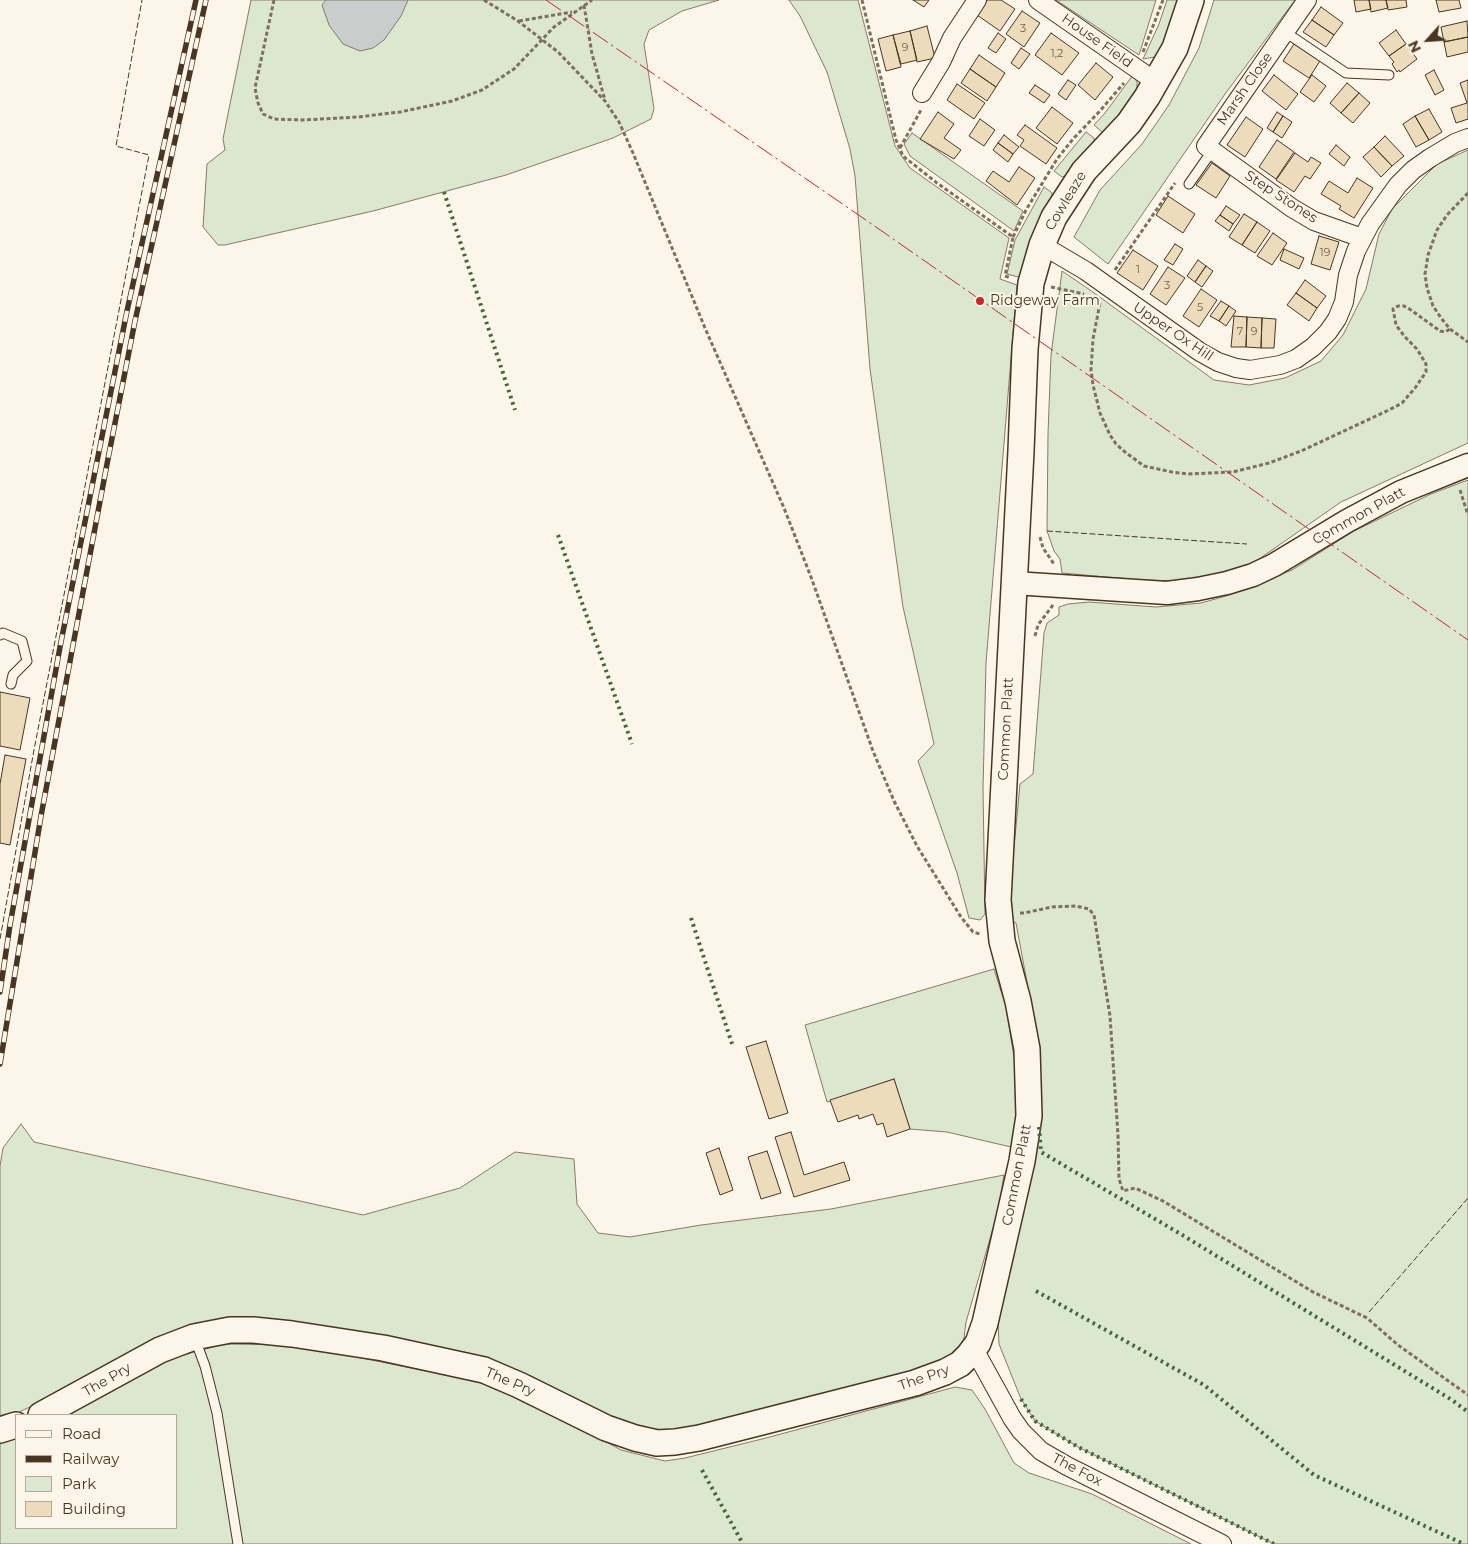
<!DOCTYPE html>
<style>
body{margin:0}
#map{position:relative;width:1468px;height:1544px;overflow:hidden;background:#fbf6e9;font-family:Montserrat,sans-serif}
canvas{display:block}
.legend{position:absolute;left:15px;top:1414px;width:162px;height:115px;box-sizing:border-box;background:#fbf6e9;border:1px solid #b4a999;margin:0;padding:6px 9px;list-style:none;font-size:15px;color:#4a3520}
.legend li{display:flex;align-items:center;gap:10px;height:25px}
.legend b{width:25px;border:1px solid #b4a999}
.north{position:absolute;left:1403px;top:15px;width:50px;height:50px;-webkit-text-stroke:4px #fbf6e9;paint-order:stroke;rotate:244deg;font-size:14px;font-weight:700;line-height:20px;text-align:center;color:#4a3520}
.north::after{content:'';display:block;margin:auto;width:18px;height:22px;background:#4a3520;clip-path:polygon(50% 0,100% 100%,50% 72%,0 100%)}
</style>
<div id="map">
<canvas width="1468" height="1544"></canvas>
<ul class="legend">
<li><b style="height:6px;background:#fbf6e9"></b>Road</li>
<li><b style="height:6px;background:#4a3520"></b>Railway</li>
<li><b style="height:14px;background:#dce7d0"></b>Park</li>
<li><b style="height:14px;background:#ecdcbc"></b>Building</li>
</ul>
<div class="north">N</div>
</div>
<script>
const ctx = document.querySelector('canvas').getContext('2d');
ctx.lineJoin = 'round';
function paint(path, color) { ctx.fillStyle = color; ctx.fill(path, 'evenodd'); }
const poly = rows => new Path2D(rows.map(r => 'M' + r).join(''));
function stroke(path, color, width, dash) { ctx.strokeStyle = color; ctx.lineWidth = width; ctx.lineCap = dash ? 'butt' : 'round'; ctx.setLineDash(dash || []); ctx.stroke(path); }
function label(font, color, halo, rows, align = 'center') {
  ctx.font = font + ' Montserrat,sans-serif'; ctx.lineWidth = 4; ctx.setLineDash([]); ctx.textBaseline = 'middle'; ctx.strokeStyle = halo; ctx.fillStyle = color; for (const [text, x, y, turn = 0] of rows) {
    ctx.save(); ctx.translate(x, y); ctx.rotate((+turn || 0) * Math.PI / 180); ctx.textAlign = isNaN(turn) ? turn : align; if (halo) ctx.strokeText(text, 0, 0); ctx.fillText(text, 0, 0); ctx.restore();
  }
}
const green = poly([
 [251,0,719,0,682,11,649,30,644,44,654,109,651,119,613,138,506,175,373,211,225,245,218,245,203,227,207,164,225,150,223,139,251,0],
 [789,0,858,0,895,146,910,168,1009,238,1000,279,1017,285,986,663,983,789,985,914,980,920,969,918,957,873,918,761,934,744,903,607,870,369,855,176,850,149,827,72,800,16,789,0],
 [1056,0,1156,0,1139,55,1056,0],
 [1167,0,1180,0,1167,40,1155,57,1143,59,1159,24,1167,0],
 [1214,0,1295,0,1225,94,1108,264,1074,237,1100,190,1142,144,1169,105,1199,48,1214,0],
 [1133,75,1137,82,1137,93,1107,132,1102,132,1094,125,1105,113,1133,75],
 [1086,132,1094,138,1094,144,1068,175,1062,177,1054,171,1086,132],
 [912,133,1023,211,1014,231,910,156,904,144,912,133],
 [1468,150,1468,443,1341,502,1249,566,1185,581,1140,580,1062,573,1060,559,1054,551,1047,531,1048,434,1051,355,1062,271,1090,290,1214,380,1249,385,1285,378,1321,361,1343,335,1366,289,1379,234,1392,209,1437,164,1468,150],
 [1044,187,1051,192,1053,197,1022,278,1007,274,1015,240,1044,187],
 [1468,480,1468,1544,1274,1544,1078,1447,1035,1421,1021,1399,999,1344,997,1300,1036,1154,1042,1114,1036,1031,1016,923,1010,920,1010,890,1020,784,1033,774,1044,633,1047,623,1059,615,1059,607,1068,604,1089,602,1156,607,1201,603,1226,596,1292,570,1354,531,1431,494,1468,480],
 [994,969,1006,1007,1017,1076,1016,1130,1011,1147,947,1132,910,1129,894,1079,827,1102,805,1025,994,969],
 [21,1124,34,1142,363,1215,460,1188,515,1152,574,1159,577,1204,598,1233,630,1237,701,1225,831,1209,1004,1175,998,1211,966,1322,963,1346,939,1364,674,1434,634,1431,517,1376,270,1323,81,1383,15,1414,0,1418,0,1166,3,1148,21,1124],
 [223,1344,297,1345,476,1381,559,1416,621,1450,665,1461,685,1458,766,1438,955,1387,972,1390,985,1409,1014,1463,1029,1473,1092,1494,1191,1544,0,1544,0,1438,16,1435,16,1528,176,1528,176,1415,65,1415,158,1365,180,1356,223,1344]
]);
const water = poly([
 [326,0,408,0,401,16,384,40,373,48,360,51,343,44,329,25,322,5,326,0]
]);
const building = poly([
 [913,0,929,0,924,7,913,0],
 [987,0,1001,0,1015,9,1000,31,977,15,987,0],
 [1354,0,1369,0,1371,9,1356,12,1354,0],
 [1369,0,1386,0,1388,8,1371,12,1369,0],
 [1386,0,1406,0,1407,7,1388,10,1386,0],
 [1436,0,1459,0,1461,8,1439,12,1436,0],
 [1321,7,1343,23,1334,35,1312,20,1321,7],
 [1022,11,1040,23,1024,47,1006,34,1022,11],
 [1312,20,1334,35,1326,47,1303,32,1312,20],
 [1467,21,1468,37,1444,42,1441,27,1467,21],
 [927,26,935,58,917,62,910,31,927,26],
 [1396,30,1406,44,1389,56,1379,43,1396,30],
 [910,31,917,60,901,64,893,35,910,31],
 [998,33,1006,39,996,53,988,48,998,33],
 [1051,33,1079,53,1062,75,1035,55,1051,33],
 [893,35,901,67,886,71,878,39,893,35],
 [1468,37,1468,52,1447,57,1444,42,1468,37],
 [1294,44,1320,61,1309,78,1283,61,1294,44],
 [1406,44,1417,59,1400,72,1399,70,1397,72,1392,64,1394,62,1389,56,1406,44],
 [1021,48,1030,54,1019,69,1011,63,1021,48],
 [979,55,1005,73,996,87,970,69,979,55],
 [1096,63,1113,77,1095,100,1078,85,1096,63],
 [970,69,996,87,987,101,961,83,970,69],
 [1434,70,1444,90,1435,95,1425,75,1434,70],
 [1274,75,1298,94,1286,110,1262,91,1274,75],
 [1312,75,1326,86,1314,102,1300,92,1312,75],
 [1068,80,1076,85,1066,100,1058,94,1068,80],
 [1468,80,1468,119,1456,123,1451,108,1467,103,1460,83,1468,80],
 [1347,83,1359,93,1341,113,1330,103,1347,83],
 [957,84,985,103,974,119,947,100,957,84],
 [1035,85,1050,95,1044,103,1029,93,1035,85],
 [1359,93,1370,103,1353,123,1341,113,1359,93],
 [1052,107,1073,123,1057,144,1036,128,1052,107],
 [1429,109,1442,132,1429,140,1415,116,1429,109],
 [938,112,954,124,944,138,961,150,954,159,920,139,938,112],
 [1277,112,1283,116,1273,132,1267,128,1277,112],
 [1283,116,1292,122,1282,138,1273,132,1283,116],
 [1415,116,1429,140,1416,147,1403,124,1415,116],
 [1246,117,1263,129,1245,157,1227,145,1246,117],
 [980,119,995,130,984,146,969,136,980,119],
 [1025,125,1057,148,1046,164,1020,146,1024,140,1017,135,1025,125],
 [1004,135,1019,147,1013,154,998,143,1004,135],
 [1385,136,1404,156,1392,166,1374,147,1385,136],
 [1277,140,1294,152,1276,179,1259,167,1277,140],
 [998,143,1013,154,1008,162,993,150,998,143],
 [1336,145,1350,157,1344,166,1329,154,1336,145],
 [1374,147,1392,166,1381,177,1363,157,1374,147],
 [1295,153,1308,162,1311,157,1321,163,1310,179,1305,176,1294,192,1276,180,1295,153],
 [1212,163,1230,176,1216,198,1196,185,1212,163],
 [1019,167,1035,178,1017,205,986,181,993,171,1009,182,1019,167],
 [1357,178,1373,188,1354,218,1339,209,1341,206,1321,194,1329,181,1348,193,1357,178],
 [1168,196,1195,214,1183,233,1156,215,1168,196],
 [1226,206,1240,215,1233,224,1220,215,1226,206],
 [1244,214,1257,222,1242,245,1229,237,1244,214],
 [1220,215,1233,224,1229,231,1215,221,1220,215],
 [1257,222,1270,231,1255,253,1242,245,1257,222],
 [1273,233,1287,243,1272,265,1257,256,1273,233],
 [1319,236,1339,242,1330,270,1311,264,1319,236],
 [1175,244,1183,249,1173,265,1164,260,1175,244],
 [1284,249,1304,258,1299,269,1280,260,1284,249],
 [1133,250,1158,266,1143,290,1117,273,1133,250],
 [1198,260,1206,266,1195,282,1187,276,1198,260],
 [1206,266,1213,271,1202,287,1195,282,1206,266],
 [1168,267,1185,278,1166,305,1150,294,1168,267],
 [1305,280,1326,296,1317,308,1296,293,1305,280],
 [1201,289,1217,300,1199,327,1183,316,1201,289],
 [1296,293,1317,308,1309,321,1287,305,1296,293],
 [1221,301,1229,306,1219,321,1210,316,1221,301],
 [1229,306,1236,311,1226,326,1219,321,1229,306],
 [1234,316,1247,317,1246,347,1231,347,1234,316],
 [1247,317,1262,318,1261,348,1246,347,1247,317],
 [1262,318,1276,319,1274,348,1261,348,1262,318],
 [0,692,30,698,20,750,0,746,0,692],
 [5,755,26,759,10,845,0,843,0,784,5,755],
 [766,1041,788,1113,769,1119,746,1047,766,1041],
 [894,1079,910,1129,887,1137,883,1123,877,1125,873,1114,859,1119,858,1115,838,1122,830,1100,894,1079],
 [791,1132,804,1175,844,1162,850,1180,794,1197,775,1137,791,1132],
 [719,1148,733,1190,720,1195,706,1153,719,1148],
 [767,1151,781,1193,761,1199,748,1157,767,1151]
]);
const path = poly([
 [274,0,255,88,258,103,263,114,274,119,302,120,358,117,400,112,452,101,482,90,514,69,554,27,592,0],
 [484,0,518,21,558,52,605,101,619,122,633,153,705,328,784,508,811,577,873,751,894,801,917,846,961,917,973,932,980,934],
 [862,0,896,140,903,156,937,183,1013,237,1005,276,1011,278],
 [584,5,592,54,605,100],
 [519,21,572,12],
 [1143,52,1163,0],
 [900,148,921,110],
 [1468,193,1447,215,1437,230,1428,255,1425,274,1427,288,1433,306,1441,318,1450,329,1468,342],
 [1013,237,1026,210,1057,159,1073,139,1099,112,1124,83],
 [1115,270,1175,183],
 [1051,287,1084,294],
 [1100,303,1093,339,1091,370,1093,385,1100,413,1110,435,1116,444,1125,452,1144,466,1172,472,1188,474,1233,472,1269,463,1301,451,1389,410,1402,403,1415,388,1426,372,1426,364,1417,349,1405,337,1396,325,1393,309,1398,306,1404,306,1411,310,1440,331,1445,332,1450,329],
 [1460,490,1468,515],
 [1040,537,1043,548,1054,564],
 [1035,636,1038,625,1053,605],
 [1020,913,1024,913,1052,907,1076,906,1089,909,1094,915,1110,1016,1118,1135,1119,1179,1123,1191,1135,1188,1163,1201,1313,1292,1367,1318,1398,1345,1468,1395]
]);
const service = poly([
 [1285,32,1346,73,1389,75],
 [1189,184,1212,151],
 [0,635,3,633,22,641,27,661,13,675,11,684],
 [195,1339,205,1366,217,1413,238,1544]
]);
const minor = poly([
 [1038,0,1156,82],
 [1307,0,1206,146,1292,208,1314,221,1362,238],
 [922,93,941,62,952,38,977,0],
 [1042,245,1086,271,1200,352,1218,362,1236,368,1250,370,1280,365,1296,359,1313,347,1328,332,1337,319,1344,302,1348,275,1356,251,1370,224,1398,185,1413,170,1430,158,1455,143,1468,138],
 [974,1349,1012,1418,1021,1431,1041,1451,1067,1466,1222,1544]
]);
const tertiary = poly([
 [1014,583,1167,593,1198,589,1227,583,1253,575,1274,565,1347,521,1401,492,1468,465]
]);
const secondary = poly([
 [41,1415,160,1350,194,1337,230,1330,253,1330,292,1334,383,1348,484,1370,519,1385,606,1428,635,1438,657,1443,675,1442,699,1438,915,1383,945,1372,960,1364,969,1355,978,1343,985,1323,1022,1161,1029,1116,1027,1049,1018,1001,1002,941,998,900,1021,451,1025,349,1031,283,1042,245,1054,217,1084,171,1129,123,1147,97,1175,48,1191,0],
 [0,1430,16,1425]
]);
const rail = poly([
 [0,992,10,925,60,647,127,311,196,0],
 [0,1064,41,816,107,464,135,321,206,0]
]);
const hedge = poly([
 [444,192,515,410],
 [558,535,632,744],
 [691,918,733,1047],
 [1039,1127,1041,1152,1179,1233,1452,1400,1468,1412],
 [1036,1291,1204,1385,1314,1475,1464,1544],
 [1021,1399,1035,1421,1078,1447,1274,1544],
 [702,1470,743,1544]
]);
const fence = poly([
 [1047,531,1247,544],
 [0,939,34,750,149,155,116,146,142,0],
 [1369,1312,1468,1198]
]);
const power = poly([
 [546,0,876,227,1468,640]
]);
const markers = [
 [980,301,5,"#c62828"]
];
const numberNames = [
 ["3",1023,29],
 ["9",905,48],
 ["1,2",1057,54],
 ["19",1325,253],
 ["1",1138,270],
 ["3",1167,286],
 ["5",1200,308],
 ["7",1240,332],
 ["9",1254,332]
];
const streetNames = [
 ["House Field",1097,41,35],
 ["Marsh Close",1245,89,-55],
 ["Step Stones",1281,197,33],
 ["Cowleaze",1066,201,-59],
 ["Upper Ox Hill",1173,332,34],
 ["Common Platt",1359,516,-29],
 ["Common Platt",1006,729,-87],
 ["Common Platt",1017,1175,-79],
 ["The Pry",924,1378,-19],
 ["The Pry",107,1380,-30],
 ["The Pry",510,1382,23],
 ["The Fox",1077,1470,28]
];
const poiNames = [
 ["Ridgeway Farm",990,301]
];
paint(green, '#dce7d0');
stroke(green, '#887966', 1);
paint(water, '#c9cecd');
stroke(water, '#887966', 1);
paint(building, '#ecdcbc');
stroke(building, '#4a3520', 1);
stroke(service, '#4a3520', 11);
stroke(minor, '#4a3520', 20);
stroke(tertiary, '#4a3520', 25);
stroke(secondary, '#4a3520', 28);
stroke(path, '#7f6f5c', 3, [4, 2.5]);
stroke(service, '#fbf6e9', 9);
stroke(minor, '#fbf6e9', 18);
stroke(tertiary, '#fbf6e9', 22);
stroke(secondary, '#fbf6e9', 25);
stroke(rail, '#4a3520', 5.5);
stroke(rail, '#fbf6e9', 4, [11]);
stroke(hedge, '#436837', 4, [2.5, 4]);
stroke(fence, '#4a3520', 1, [6, 2.5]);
stroke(power, '#c62828', 1, [18, 4, 2.5, 4]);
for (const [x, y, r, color] of markers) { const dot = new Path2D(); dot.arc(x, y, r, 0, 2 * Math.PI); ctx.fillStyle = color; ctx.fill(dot); stroke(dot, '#fbf6e9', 2); }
label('11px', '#725f47', null, numberNames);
label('14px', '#4a3520', '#fbf6e9', streetNames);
label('14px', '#4a3520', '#fbf6e9', poiNames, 'left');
</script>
